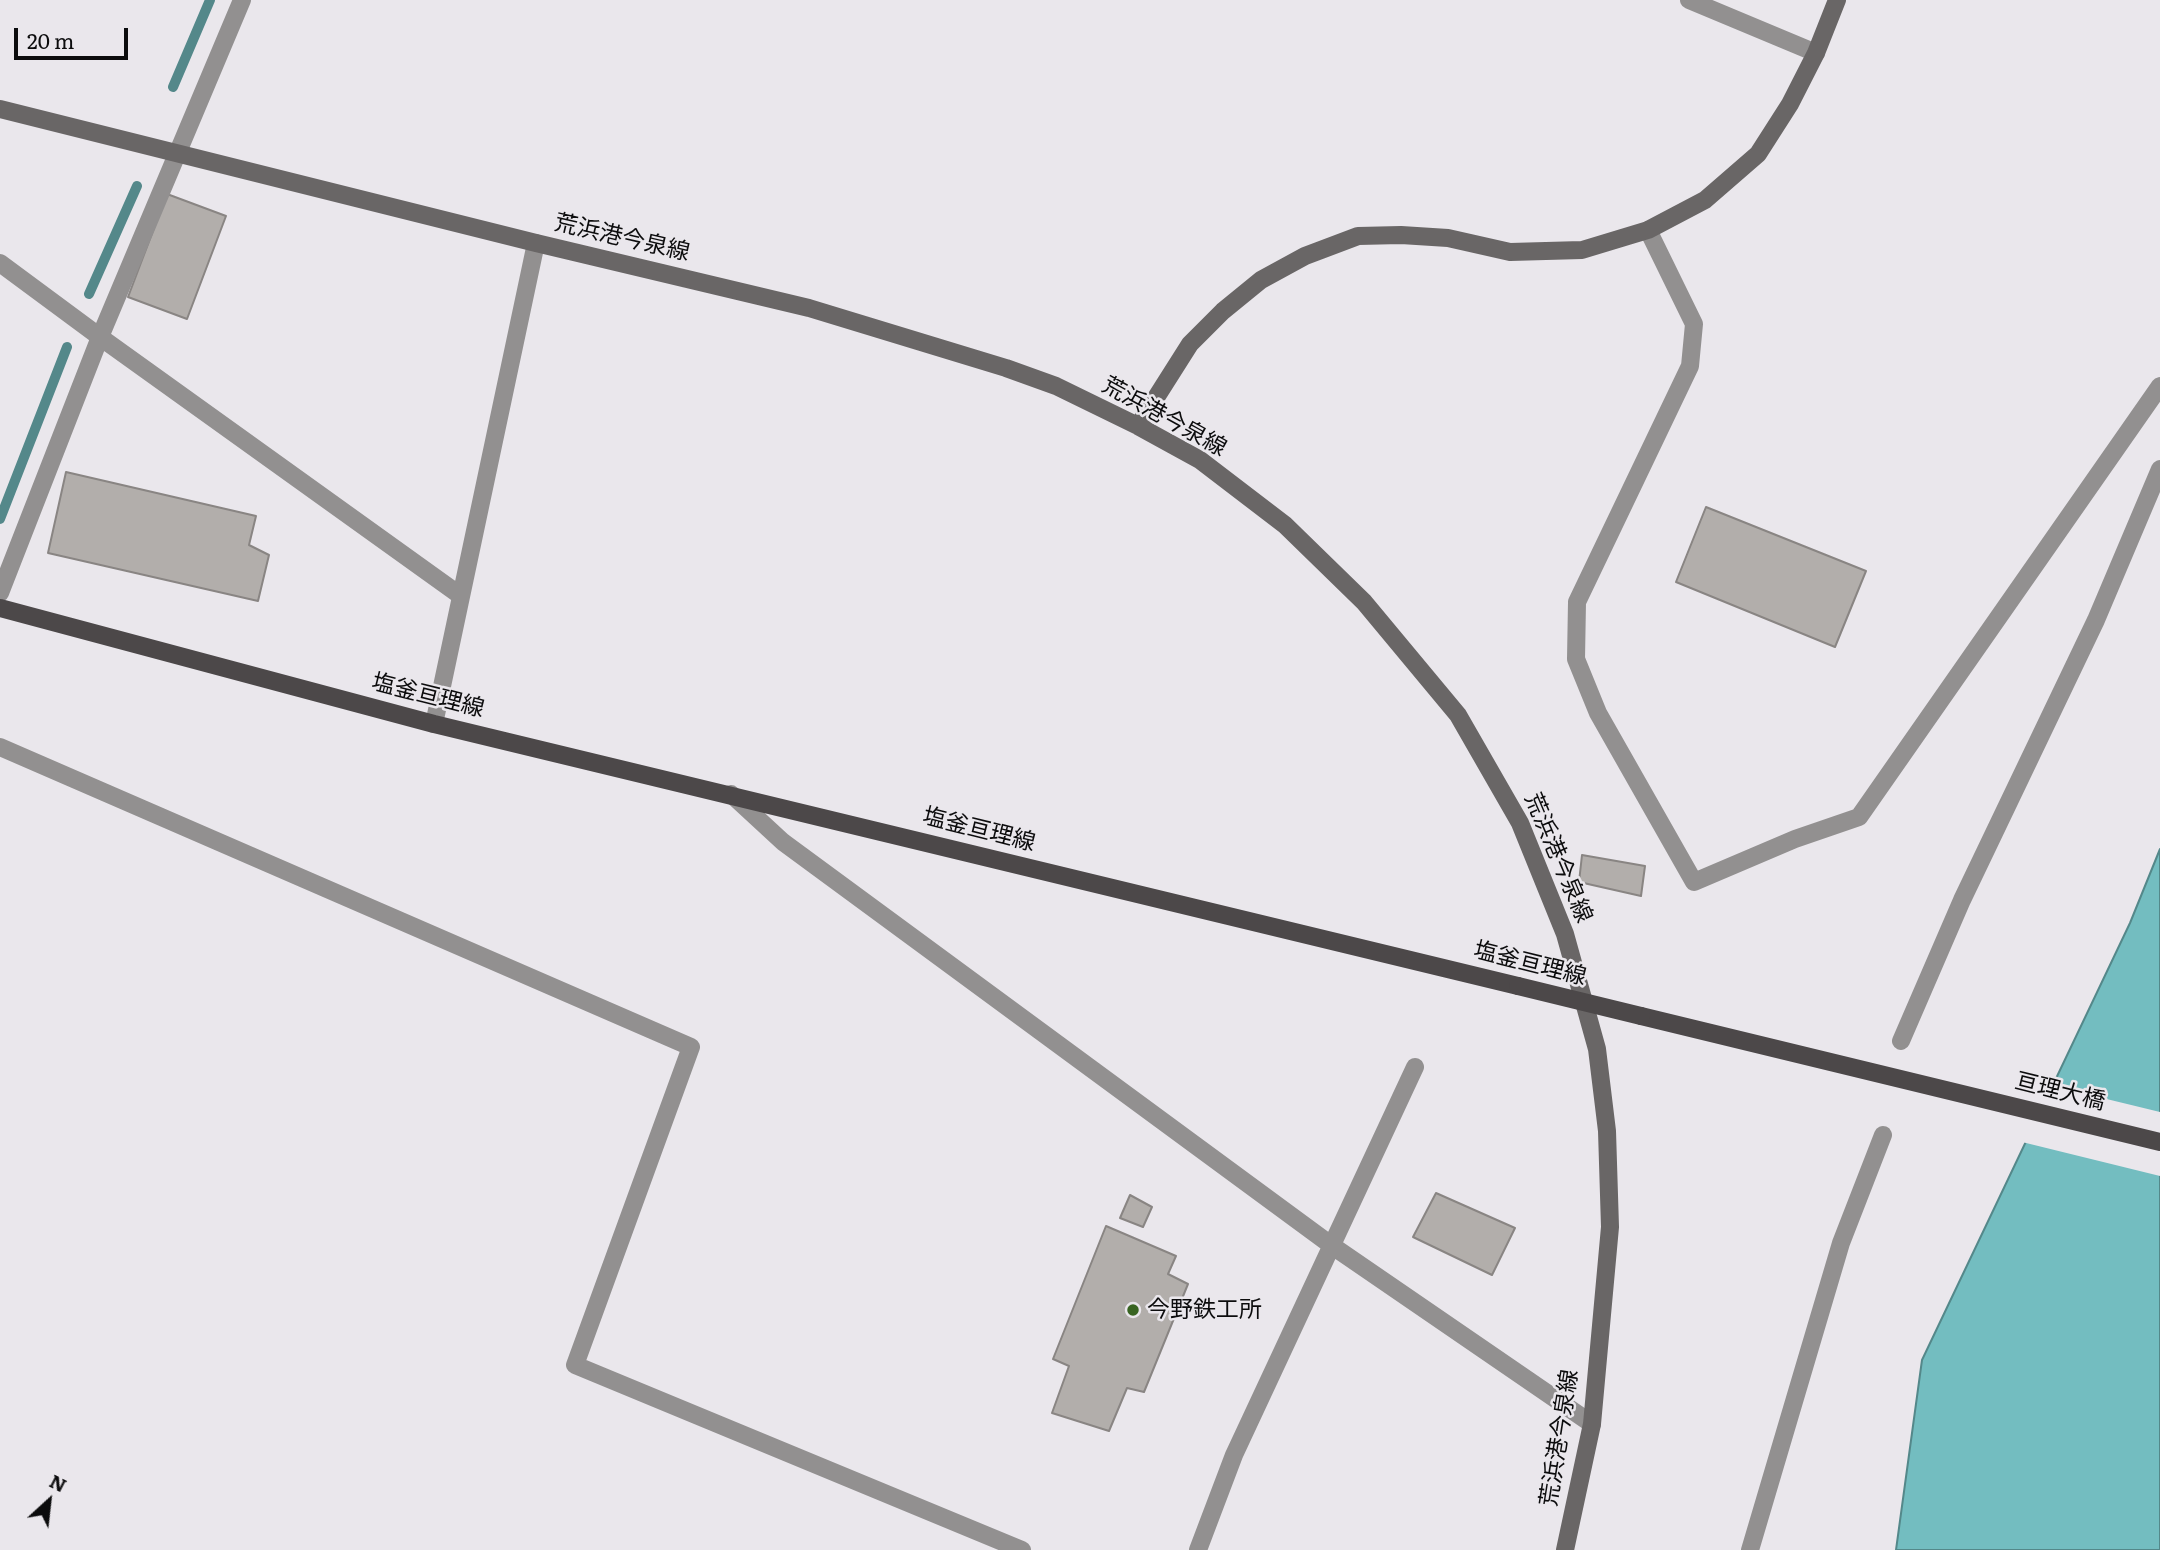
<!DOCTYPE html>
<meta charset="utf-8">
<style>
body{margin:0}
#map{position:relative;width:2160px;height:1550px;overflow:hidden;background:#eae7ec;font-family:Literata,serif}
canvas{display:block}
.north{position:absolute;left:14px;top:1466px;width:70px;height:70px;-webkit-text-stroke:5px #eae7ec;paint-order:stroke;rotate:27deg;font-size:19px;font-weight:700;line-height:28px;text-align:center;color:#0c0c0d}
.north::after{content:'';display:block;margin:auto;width:24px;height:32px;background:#0c0c0d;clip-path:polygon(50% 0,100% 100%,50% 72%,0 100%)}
.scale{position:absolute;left:14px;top:28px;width:114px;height:32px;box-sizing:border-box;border:4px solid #0c0c0d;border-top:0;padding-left:9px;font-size:21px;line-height:24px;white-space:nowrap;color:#0c0c0d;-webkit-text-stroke:5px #eae7ec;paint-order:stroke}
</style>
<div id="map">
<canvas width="2160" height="1550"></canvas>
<div class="north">N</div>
<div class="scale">20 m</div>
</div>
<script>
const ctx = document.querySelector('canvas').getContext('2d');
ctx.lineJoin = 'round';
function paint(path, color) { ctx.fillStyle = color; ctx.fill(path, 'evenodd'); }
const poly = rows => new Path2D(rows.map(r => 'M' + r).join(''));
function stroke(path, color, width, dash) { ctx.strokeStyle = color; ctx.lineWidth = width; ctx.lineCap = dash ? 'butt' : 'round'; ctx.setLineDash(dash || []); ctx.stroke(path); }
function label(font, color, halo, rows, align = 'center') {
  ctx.font = font + ' Literata,"Noto Sans JP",serif'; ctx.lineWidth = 5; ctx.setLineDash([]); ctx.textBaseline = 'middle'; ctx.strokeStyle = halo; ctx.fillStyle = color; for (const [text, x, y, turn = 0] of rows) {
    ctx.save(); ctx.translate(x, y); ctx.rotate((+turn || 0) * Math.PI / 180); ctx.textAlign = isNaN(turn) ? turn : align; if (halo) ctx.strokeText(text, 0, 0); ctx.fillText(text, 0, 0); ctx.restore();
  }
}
const water = poly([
 [2160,849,2160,1550,1896,1550,1922,1360,2130,923,2160,849]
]);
const pier = poly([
 [2049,1085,2160,1112,2160,1176,2022,1142]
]);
const stream = poly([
 [173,87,210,0],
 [89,294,137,186],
 [0,519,67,347]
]);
const building = poly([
 [167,194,226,216,187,319,128,297,167,194],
 [66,472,256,516,249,545,269,555,258,601,48,553,66,472],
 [1706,507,1866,571,1835,647,1676,582,1706,507],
 [1582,855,1645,866,1641,896,1579,882,1582,855],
 [1436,1193,1515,1228,1492,1275,1413,1237,1436,1193],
 [1130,1195,1152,1207,1143,1227,1120,1218,1130,1195],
 [1106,1226,1176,1256,1168,1274,1188,1284,1144,1392,1127,1388,1109,1431,1052,1413,1069,1366,1053,1359,1106,1226]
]);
const street = poly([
 [1689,0,1816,53],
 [1648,230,1694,324,1690,366,1577,602,1576,659,1598,713,1694,882,1795,839,1859,817,2160,386],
 [0,263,100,337,461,596],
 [0,593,100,337,242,0],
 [434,724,536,243],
 [0,747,691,1047,575,1365,1022,1550],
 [731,794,783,842,1331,1245,1592,1424],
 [1901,1041,1962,900,2096,620,2160,469],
 [1198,1550,1234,1455,1415,1067],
 [1750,1550,1841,1243,1883,1135]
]);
const secondary = poly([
 [0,109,536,243,809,308,1006,368,1056,386,1138,426,1200,460,1285,525,1364,602,1458,715,1520,823,1565,934,1597,1049,1607,1131,1610,1227,1592,1424,1565,1550],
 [1138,426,1190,344,1223,311,1261,280,1305,256,1358,236,1401,235,1448,238,1510,252,1582,250,1648,230,1705,200,1758,154,1790,104,1816,53,1837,0]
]);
const primary = poly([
 [0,608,434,724,1518,986],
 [1641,1016,2160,1142]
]);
const primaryBridge = poly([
 [1518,986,1641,1016]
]);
const markers = [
 [1133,1310,7,"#386421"]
];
const streetNames = [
 ["荒浜港今泉線",622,238,13],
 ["荒浜港今泉線",1164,417,29],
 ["塩釜亘理線",428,696,14],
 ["塩釜亘理線",979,830,14],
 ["荒浜港今泉線",1558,858,67],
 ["塩釜亘理線",1530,964,14],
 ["亘理大橋",2060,1092,14],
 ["荒浜港今泉線",1560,1438,-81]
];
const poiNames = [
 ["今野鉄工所",1147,1310]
];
paint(water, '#73bdc0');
stroke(water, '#54888a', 2);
paint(pier, '#eae7ec');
stroke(stream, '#54888a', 10);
paint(building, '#b2aeab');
stroke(building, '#898583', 2);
stroke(street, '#929090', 18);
stroke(secondary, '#696666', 18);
stroke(primary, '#4c4849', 18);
stroke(primaryBridge, '#4c4849', 18);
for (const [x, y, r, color] of markers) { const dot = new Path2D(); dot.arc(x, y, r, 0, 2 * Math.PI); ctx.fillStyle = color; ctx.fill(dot); stroke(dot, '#eae7ec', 2.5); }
label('23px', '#0c0c0d', '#eae7ec', streetNames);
label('23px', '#0c0c0d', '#eae7ec', poiNames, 'left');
</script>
